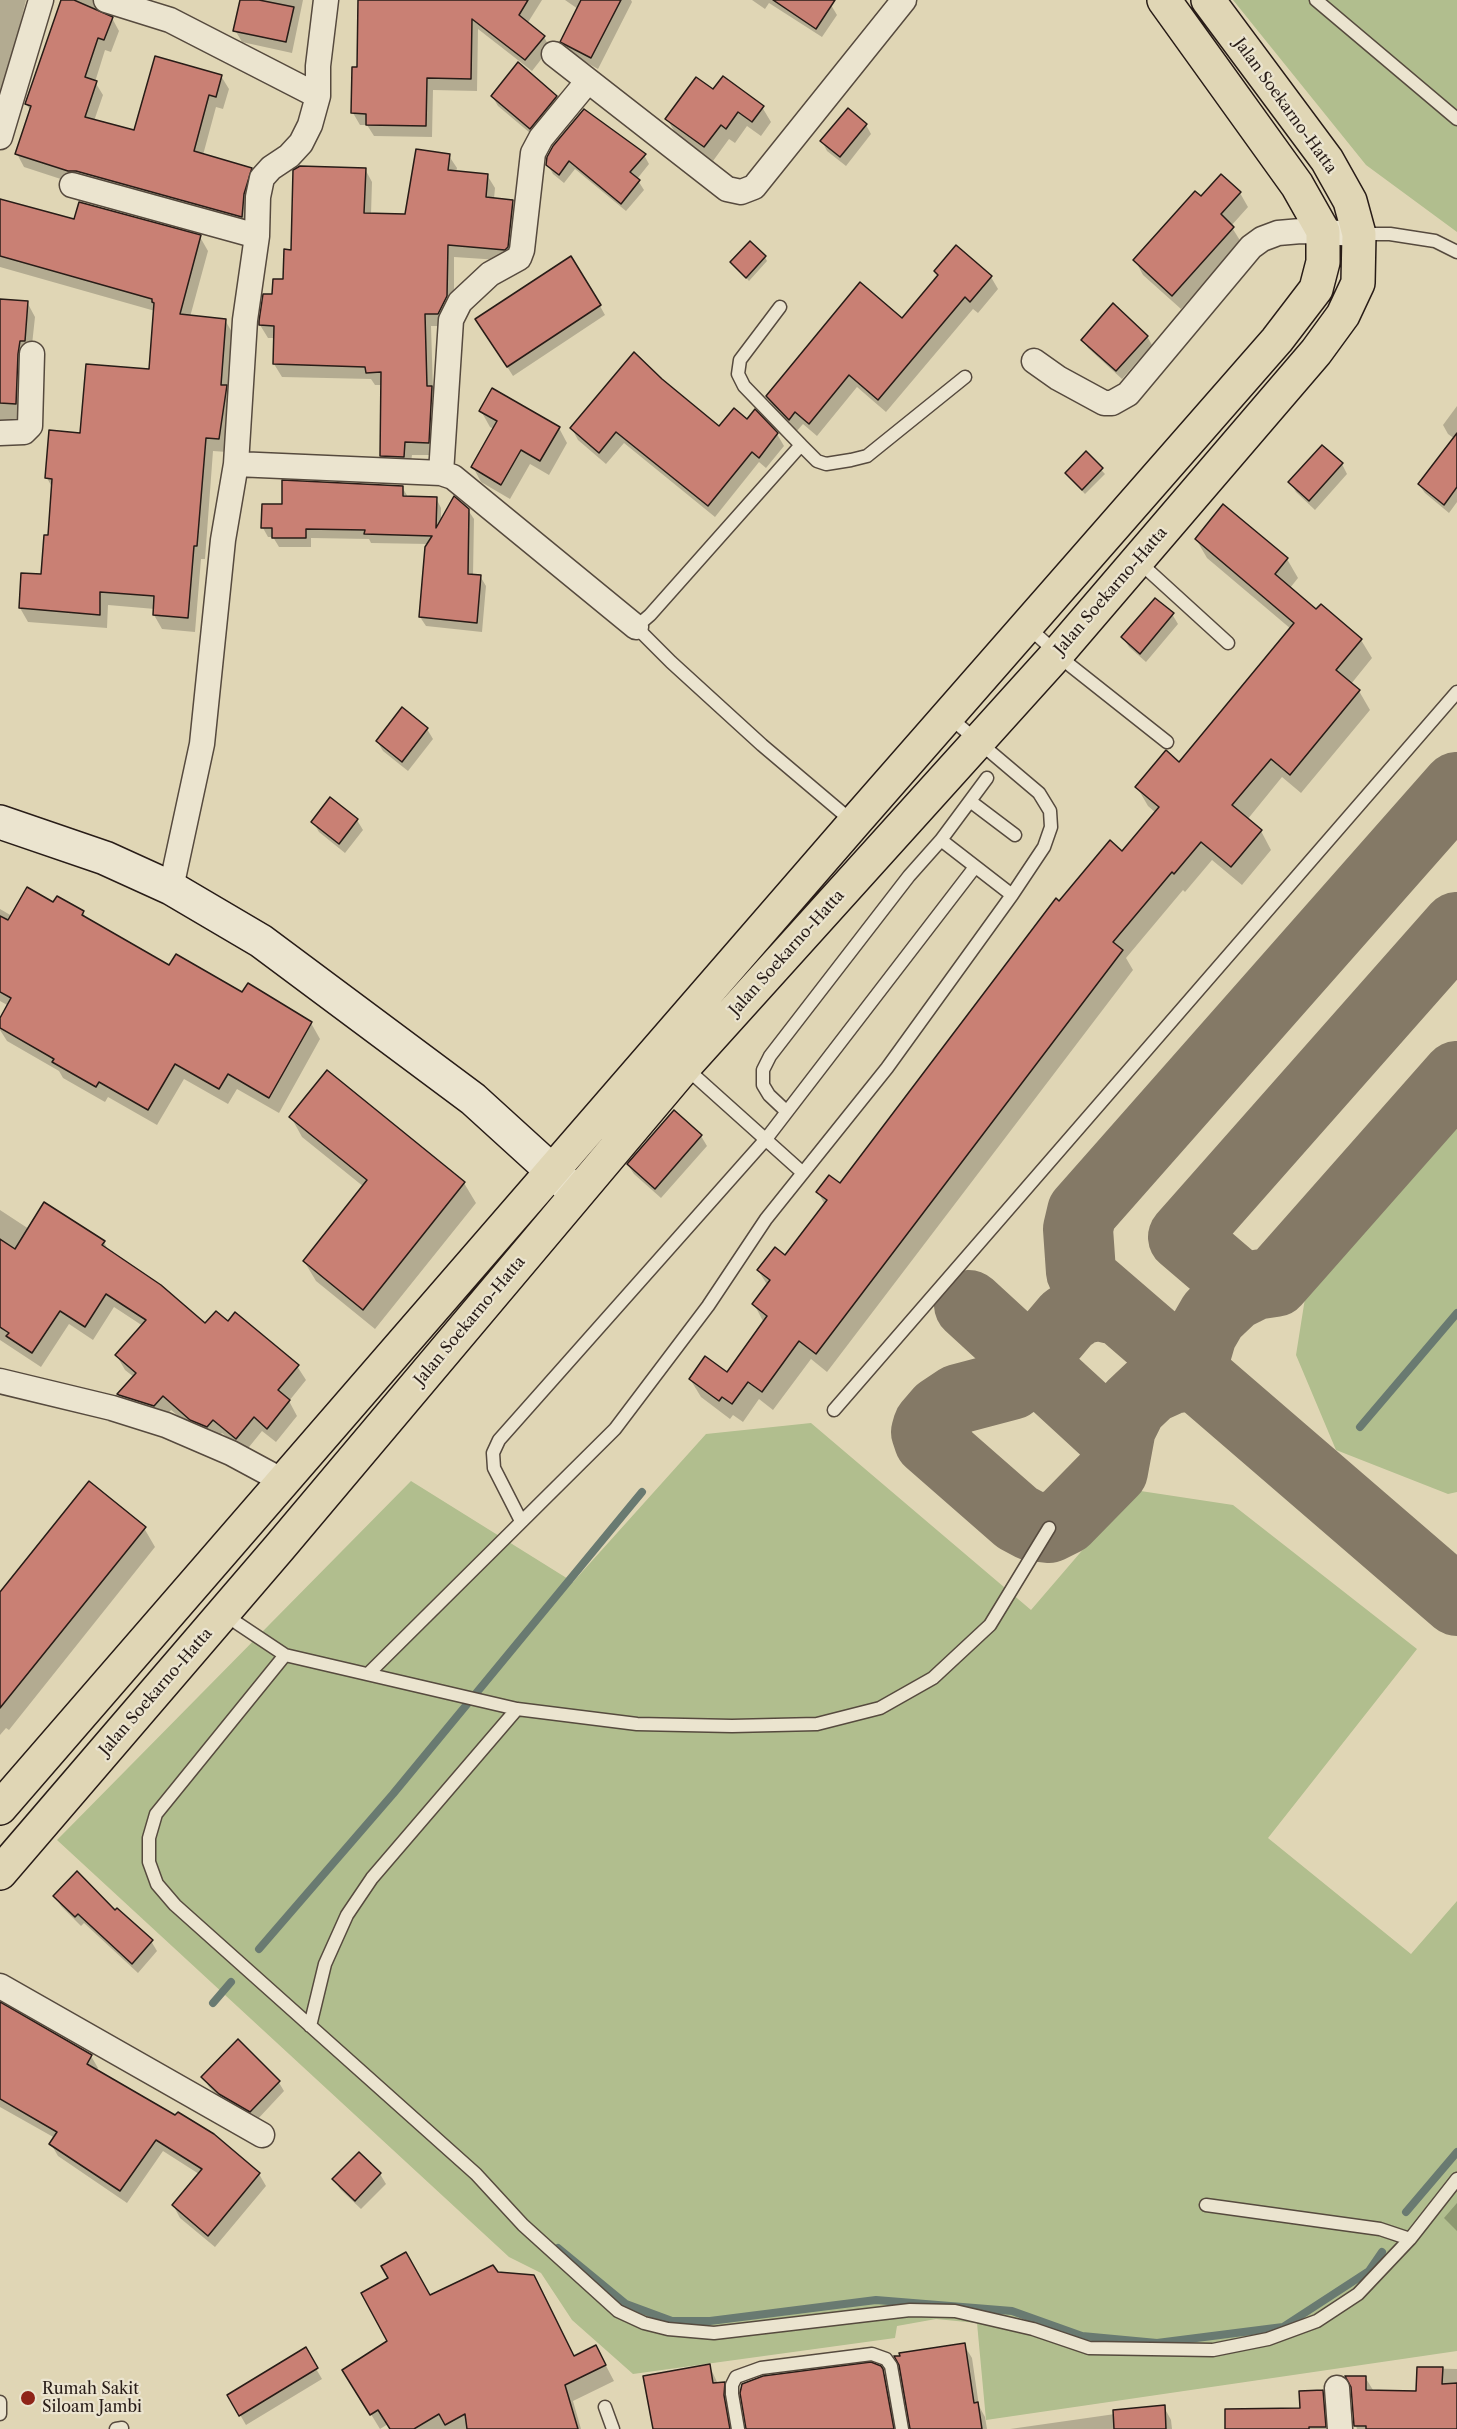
<!DOCTYPE html>
<style>
body{margin:0}
canvas{display:block;background:#e0d6b5}
</style>
<canvas width="1457" height="2429"></canvas>
<script>
const ctx = document.querySelector('canvas').getContext('2d');
ctx.lineJoin = 'round';
function paint(path, color) { ctx.fillStyle = color; ctx.fill(path, 'evenodd'); }
const poly = rows => new Path2D(rows.map(r => 'M' + r).join(''));
function stroke(path, color, width, dash) { ctx.strokeStyle = color; ctx.lineWidth = width; ctx.lineCap = dash ? 'butt' : 'round'; ctx.setLineDash(dash || []); ctx.stroke(path); }
function label(font, color, halo, rows, align = 'center') {
  ctx.font = font + ' "Libre Caslon Text",serif'; ctx.lineWidth = 4.5; ctx.setLineDash([]); ctx.textBaseline = 'middle'; ctx.strokeStyle = halo; ctx.fillStyle = color; for (const [text, x, y, turn = 0] of rows) {
    ctx.save(); ctx.translate(x, y); ctx.rotate((+turn || 0) * Math.PI / 180); ctx.textAlign = isNaN(turn) ? turn : align; if (halo) ctx.strokeText(text, 0, 0); ctx.fillText(text, 0, 0); ctx.restore();
  }
}
const green = poly([
 [1233,0,1457,0,1457,232,1366,165],
 [1457,1121,1457,1492,1448,1494,1336,1450,1296,1355,1306,1292],
 [811,1423,1031,1610,1134,1490,1233,1505,1417,1649,1268,1838,1411,1954,1457,1901,1457,2351,986,2420,977,2323,936,2319,897,2326,895,2338,633,2374,572,2320,541,2273,509,2257,57,1840,411,1481,573,1582,706,1434]
]);
const shadow = poly([
 [0,0,26,0,1,103,0,103],
 [61,0,107,0,99,8,99,13,112,18,119,31,111,52,105,50,95,82,103,95,94,121,135,132,221,76,229,89,223,109,216,107,203,155,251,169,258,182,249,229,76,184,24,167,17,154,31,111,26,104],
 [241,0,303,0,292,53,242,42,235,30],
 [359,0,542,0,527,24,544,37,550,48,532,71,478,29,477,91,433,90,432,137,374,136,367,125,360,125,353,113,358,69],
 [565,0,631,0,632,2,598,69,569,53,562,41,578,9],
 [752,0,824,0,831,5,837,15,822,37,769,3,765,9],
 [714,92,762,107,771,122,761,136,747,126,735,143,729,139,713,161,676,134,667,119],
 [492,96,556,97,562,106,536,138,498,106],
 [866,125,871,134,846,166,827,151,822,141],
 [644,155,649,164,637,179,644,190,626,211,575,169,564,183,553,174,548,165,548,158],
 [449,156,457,168,456,172,487,175,495,188,494,199,512,201,520,214,514,261,454,257,454,309,445,326,431,326,433,390,439,400,435,455,412,455,410,470,389,469,381,456,383,385,375,385,371,379,282,377,274,364,275,338,268,338,260,325,273,296,285,280,292,251,365,169,372,182,371,215,407,215],
 [1240,193,1248,207,1231,226,1241,242,1181,309,1143,275,1135,260,1201,198],
 [0,201,75,221,200,237,208,251,190,317,225,320,233,334,227,452,213,451,205,559,201,559,195,632,162,629,154,615,155,609,108,605,107,628,28,622,20,608,42,575,49,536,53,489,47,478,81,434,150,371,155,311,0,267],
 [765,257,767,261,749,281,732,263],
 [939,276,991,277,998,289,978,313,973,309,886,412,857,387,817,436,803,424,796,432,775,409,767,397,902,320],
 [0,300,27,302,35,317,23,429,0,428],
 [600,306,605,315,513,376,483,329],
 [1147,336,1152,345,1122,379,1088,348,1083,340],
 [661,380,720,428,747,421,777,434,784,446,766,468,759,462,715,517,624,443,606,464,578,440,572,429],
 [1457,406,1457,502,1449,513,1425,493,1419,485,1455,439,1448,434,1443,425],
 [481,411,559,428,567,443,549,475,530,464,510,499,481,482,473,467,494,429,490,427],
 [1086,454,1105,474,1085,494,1066,474],
 [1342,464,1347,474,1315,510,1296,492,1290,482],
 [402,487,408,497,436,498,441,508,441,523,468,510,474,519,473,576,480,576,486,586,482,632,426,626,420,617,428,544,371,543,369,539,311,538,311,547,279,547,273,537,268,537,263,528,283,506],
 [1196,539,1287,559,1298,578,1290,588,1316,611,1361,640,1372,658,1351,684,1359,691,1370,710,1301,793,1282,777,1247,820,1261,831,1271,850,1242,885,1212,860,1185,892,1183,890,1126,958,1133,970,827,1372,811,1359,773,1410,759,1399,743,1422,733,1415,730,1419,701,1397,690,1379,727,1374,764,1323,754,1304,768,1286,758,1270,786,1257,825,1205,818,1192,840,1185,1060,903,1123,853,1156,813,1148,806,1137,787,1179,764,1291,629,1207,558],
 [1172,614,1178,624,1146,662,1129,647,1123,638],
 [402,709,427,729,433,739,408,771,383,751,377,741],
 [357,820,363,830,345,853,319,832,313,822],
 [54,904,83,912,87,920,170,967,243,994,311,1023,320,1039,279,1113,237,1089,228,1104,184,1079,157,1125,108,1097,105,1102,63,1078,59,1071,7,1041,0,1030,0,1021,9,1006,0,1001,0,909,12,916],
 [674,1112,701,1136,707,1146,661,1198,634,1174,628,1165],
 [291,1117,464,1183,476,1203,375,1329,316,1281,304,1261,364,1187,302,1137],
 [0,1210,29,1229,104,1242,109,1252,206,1325,228,1323,297,1366,306,1380,289,1401,297,1416,276,1442,262,1431,245,1452,222,1433,216,1441,200,1434,171,1410,163,1420,127,1408,119,1394,134,1377,125,1370,117,1356,143,1326,114,1307,93,1340,69,1324,41,1367,0,1340],
 [144,1528,155,1547,9,1730,6,1728,0,1735,0,1595],
 [55,1896,115,1912,151,1941,157,1951,138,1973,84,1923,81,1926,61,1906],
 [0,2005,91,2056,98,2068,96,2071,259,2174,266,2186,215,2247,180,2218,173,2205,199,2174,163,2151,127,2203,58,2156,51,2144,55,2138,0,2107],
 [203,2077,278,2081,284,2091,256,2121,226,2104,209,2087],
 [359,2154,380,2174,386,2184,361,2209,340,2189,334,2179],
 [1457,2203,1457,2231,1444,2218],
 [498,2273,534,2277,575,2358,604,2362,614,2381,573,2401,581,2429,391,2429,388,2424,380,2429,353,2385,430,2296],
 [964,2345,972,2358,979,2406,985,2417,987,2429,911,2429],
 [305,2350,322,2379,246,2425,229,2396],
 [709,2365,718,2384,724,2383,731,2396,734,2429,654,2429],
 [880,2367,890,2384,898,2429,747,2429],
 [1418,2368,1457,2369,1457,2429,1357,2429,1356,2426,1365,2377,1373,2390,1418,2392],
 [1322,2392,1330,2405,1331,2429,1226,2429,1301,2409],
 [1164,2407,1171,2420,1172,2429,1010,2429]
]);
const stream = poly([
 [1360,1427,1457,1313],
 [259,1949,393,1794,642,1492],
 [213,2003,231,1982],
 [1406,2212,1457,2152],
 [558,2248,626,2304,672,2321,710,2321,876,2300,1012,2311,1082,2336,1157,2343,1283,2327,1369,2271,1382,2252]
]);
const taxiway = poly([
 [1457,787,1082,1212,1078,1229,1081,1272,1086,1281,1457,1601],
 [1245,1290,1183,1237,1457,927],
 [969,1305,1117,1441],
 [1120,1311,1099,1306,1082,1309,1067,1319,1011,1385,958,1399,940,1411,928,1425,926,1432,929,1441,1017,1518,1032,1526,1049,1528,1065,1520,1113,1471,1121,1428,1132,1406,1150,1389,1172,1379,1196,1375,1195,1358,1202,1334,1213,1315,1233,1296,1255,1285,1275,1282,1457,1076]
]);
const building = poly([
 [61,0,74,0,113,17,104,40,98,38,85,77,97,81,85,117,134,130,155,56,222,75,216,97,209,95,194,151,252,168,244,194,242,217,76,171,68,171,15,154,31,106,25,104,61,0],
 [240,0,259,0,294,7,286,42,233,31,240,0],
 [358,0,528,0,519,15,545,36,525,60,472,19,471,79,427,78,426,126,366,125,366,114,351,113,352,67,357,67,358,0],
 [581,0,621,0,591,58,560,42,581,0],
 [773,0,835,0,816,29,773,0],
 [518,62,557,96,530,129,491,96,518,62],
 [723,76,764,106,752,122,738,112,726,129,721,125,704,147,665,119,696,77,713,89,723,76],
 [848,108,867,124,840,157,820,141,848,108],
 [584,109,646,154,630,172,640,180,621,204,569,161,559,175,546,165,547,157,553,146,584,109],
 [416,149,450,154,448,170,488,174,486,197,513,200,508,247,505,250,448,245,447,296,438,314,425,314,427,386,432,386,429,443,405,442,404,457,380,456,381,372,366,373,365,367,273,364,274,326,259,325,259,321,263,294,272,294,273,279,283,279,284,249,291,250,293,170,300,166,366,168,364,213,405,214,416,149],
 [1221,174,1241,192,1221,214,1234,227,1172,296,1133,260,1195,191,1201,196,1221,174],
 [0,199,74,219,79,202,201,235,180,314,226,319,221,385,227,385,219,439,206,438,197,546,194,546,188,618,153,615,154,596,100,592,100,615,19,608,21,573,41,574,44,535,48,535,52,479,45,478,49,430,80,433,86,364,149,369,154,303,152,302,152,299,0,256,0,199],
 [750,241,766,256,746,278,730,262,750,241],
 [956,245,992,276,970,302,965,297,878,400,849,375,809,424,795,412,789,420,766,396,860,282,902,318,938,275,934,271,956,245],
 [571,256,601,305,507,367,475,319,571,256],
 [0,299,28,301,25,341,20,341,18,354,16,404,0,403,0,299],
 [1113,303,1148,336,1116,371,1081,340,1113,303],
 [634,352,662,379,719,426,734,408,747,419,755,409,778,433,759,458,752,452,708,506,616,432,599,453,570,428,634,352],
 [492,388,560,427,540,461,521,450,501,485,471,467,497,421,479,411,492,388],
 [1457,433,1457,487,1444,505,1418,484,1457,433],
 [1322,445,1343,463,1309,501,1288,482,1322,445],
 [1086,451,1103,468,1082,490,1065,473,1086,451],
 [282,480,403,486,403,496,437,497,436,528,454,496,469,509,468,574,481,575,477,623,419,617,425,547,432,536,364,534,365,530,306,529,306,538,272,538,272,528,261,528,262,504,282,504,282,480],
 [1223,504,1288,558,1275,574,1316,609,1321,604,1362,639,1336,670,1360,690,1290,775,1271,759,1232,805,1262,830,1231,867,1201,842,1174,874,1172,872,1113,942,1123,950,816,1354,799,1341,762,1392,748,1382,732,1404,722,1397,719,1401,689,1379,705,1356,727,1372,767,1316,752,1304,770,1280,757,1270,775,1247,785,1255,827,1200,816,1192,829,1175,840,1183,1056,898,1059,901,1110,840,1122,851,1159,807,1135,787,1166,750,1179,762,1294,623,1195,539,1223,504],
 [1155,598,1174,613,1140,654,1121,637,1155,598],
 [402,707,428,728,402,762,376,741,402,707],
 [330,797,358,819,339,844,311,822,330,797],
 [27,887,53,902,57,896,84,911,82,915,169,965,176,954,242,992,248,983,312,1022,269,1098,228,1074,219,1089,175,1064,148,1110,99,1082,96,1087,52,1062,54,1059,0,1028,0,1018,11,998,0,992,0,916,8,920,27,887],
 [327,1070,465,1182,363,1310,303,1261,367,1180,289,1117,327,1070],
 [674,1110,702,1135,655,1189,627,1164,674,1110],
 [44,1202,105,1241,102,1245,161,1285,205,1323,216,1311,228,1321,235,1312,299,1365,278,1390,290,1400,267,1429,254,1417,236,1439,213,1420,207,1427,190,1420,163,1396,154,1406,119,1395,117,1394,136,1373,115,1355,146,1320,106,1294,85,1327,60,1311,32,1353,6,1336,9,1333,0,1327,0,1239,15,1249,44,1202],
 [89,1481,146,1527,0,1708,0,1592,89,1481],
 [77,1871,115,1910,117,1908,153,1940,132,1964,78,1914,75,1917,53,1896,77,1871],
 [0,2002,92,2055,87,2064,175,2115,178,2112,214,2134,260,2173,208,2236,172,2205,202,2169,156,2140,120,2191,49,2144,57,2132,0,2099,0,2002],
 [238,2039,280,2081,250,2112,219,2094,201,2077,238,2039],
 [359,2152,381,2173,355,2201,332,2179,359,2152],
 [406,2252,430,2295,493,2265,498,2272,534,2275,574,2356,596,2345,606,2365,565,2385,578,2429,467,2429,465,2414,445,2425,439,2414,414,2429,390,2429,378,2410,370,2415,342,2370,387,2341,361,2293,388,2278,381,2266,406,2252],
 [965,2343,974,2403,978,2402,982,2429,910,2429,899,2365,894,2356,900,2356,899,2353,965,2343],
 [306,2347,318,2368,239,2416,227,2395,306,2347],
 [871,2362,881,2366,883,2369,894,2429,746,2429,740,2393,742,2384,763,2376,871,2362],
 [710,2364,713,2383,725,2382,724,2395,730,2429,653,2429,643,2376,710,2364],
 [1417,2367,1443,2367,1442,2384,1457,2383,1457,2429,1366,2429,1366,2426,1354,2426,1351,2387,1345,2376,1366,2376,1366,2390,1416,2391,1417,2367],
 [1323,2390,1326,2427,1309,2427,1309,2429,1225,2429,1225,2409,1300,2408,1299,2391,1323,2390],
 [1165,2405,1166,2429,1114,2429,1113,2410,1165,2405]
]);
const lane = poly([
 [1316,0,1457,119],
 [1359,234,1390,234,1435,241,1457,252],
 [780,307,740,360,738,374,744,386,801,445],
 [1138,561,1228,643],
 [1027,626,1071,666,1167,742],
 [970,801,1015,835],
 [853,822,762,745,671,662,636,627,650,615,801,445,817,461,826,464,851,460,867,456,965,377],
 [941,840,987,778],
 [686,1068,803,1173],
 [786,1111,769,1095,763,1085,763,1070,770,1056,909,876,941,840,1012,895],
 [834,1410,1457,692],
 [521,1521,494,1468,493,1453,499,1440,766,1139,975,867],
 [237,1623,285,1655,517,1709,637,1724,732,1726,817,1724,880,1708,933,1678,990,1625,1049,1528],
 [285,1655,156,1814,149,1838,149,1862,157,1884,175,1905,476,2174,523,2225,618,2311,644,2323,668,2329,714,2333,910,2310,955,2311,1033,2329,1089,2348,1213,2350,1268,2339,1317,2321,1358,2294,1410,2239,1457,2179],
 [368,1674,615,1429,708,1306,766,1219,887,1068,1012,895,1044,847,1051,827,1050,811,1039,793,948,716],
 [310,2026,325,1964,347,1915,372,1878,517,1709],
 [1206,2205,1380,2229,1410,2239],
 [0,2402,0,2414],
 [605,2407,613,2429],
 [116,2429,122,2428],
 [738,2429,732,2394,732,2385,736,2377,761,2368,872,2354,886,2359,891,2366,902,2429]
]);
const street = poly([
 [106,0,170,20,318,96],
 [554,54,727,189,741,192,754,187,904,0],
 [0,137,41,0],
 [72,185,257,236],
 [1034,361,1058,378,1104,403,1112,403,1128,394,1251,247,1262,239,1278,233,1301,231,1359,234],
 [0,433,24,432,30,426,32,354],
 [236,464,441,473,453,477,636,627],
 [441,473,451,320,460,302,490,274,519,258,522,250,533,153,541,138,588,81],
 [171,888,202,744,223,540,236,464,245,320,257,236,258,197,262,178,271,168,289,156,301,143,310,125,318,96,318,66,326,0],
 [0,1381,112,1408,166,1425,231,1453,283,1481],
 [0,1986,262,2135],
 [1337,2388,1340,2429]
]);
const secondary = poly([
 [0,822,105,858,171,888,261,941,473,1099,573,1190]
]);
const highway = poly([
 [0,1808,854,823,1277,340,1316,289,1323,262,1323,231,1297,185,1164,0],
 [0,1873,279,1548,685,1066,1058,653,1316,352,1343,315,1358,283,1359,234,1350,201,1327,160,1208,0]
]);
const markers = [
 [28,2398,8,"#8f2418"]
];
const streetNames = [
 ["Jalan Soekarno-Hatta",1285,106,54],
 ["Jalan Soekarno-Hatta",1111,591,-49],
 ["Jalan Soekarno-Hatta",787,953,-48],
 ["Jalan Soekarno-Hatta",470,1321,-50],
 ["Jalan Soekarno-Hatta",156,1692,-49]
];
const poiNames = [
 ["Rumah Sakit",42,2389],
 ["Siloam Jambi",42,2407]
];
paint(green, '#b1be8e');
paint(shadow, '#0003');
stroke(stream, '#697a71', 8);
stroke(taxiway, '#847966', 70);
paint(building, '#c98074');
stroke(building, '#281c17', 1.5);
stroke(lane, '#564a3e', 15);
stroke(street, '#564a3e', 27);
stroke(secondary, '#281c17', 36);
stroke(highway, '#281c17', 36);
stroke(lane, '#ebe4cf', 12);
stroke(street, '#ebe4cf', 24);
stroke(secondary, '#ebe4cf', 33);
stroke(highway, '#e0d6b5', 33);
for (const [x, y, r, color] of markers) { const dot = new Path2D(); dot.arc(x, y, r, 0, 2 * Math.PI); ctx.fillStyle = color; ctx.fill(dot); stroke(dot, '#ebe4cf', 2); }
label('16px', '#281c17', '#ebe4cf', streetNames);
label('16px', '#281c17', '#ebe4cf', poiNames, 'left');
</script>
